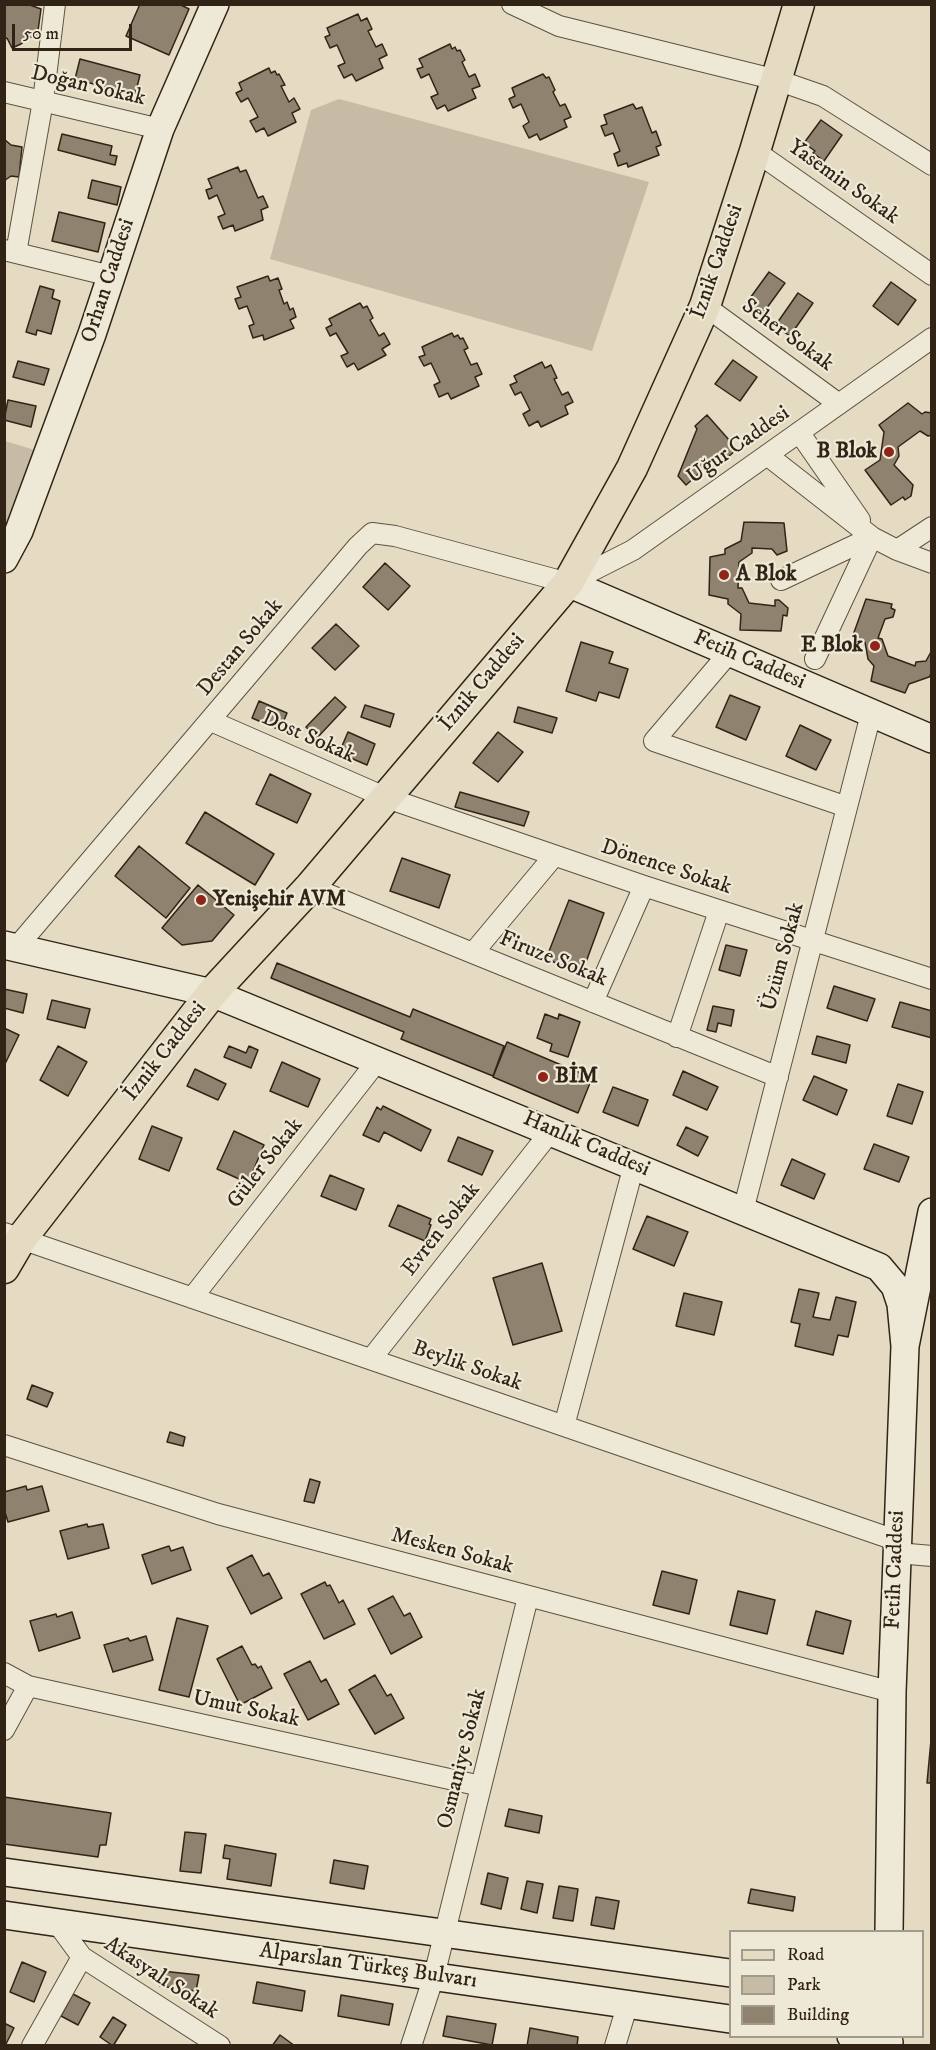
<!DOCTYPE html>
<meta charset="utf-8">
<style>
body{margin:0}
#map{position:relative;width:936px;height:2050px;overflow:hidden;background:#e5dbc2;font-family:"IM FELL DW Pica",serif}
canvas{display:block}
.frame{position:absolute;inset:0;border:6px solid #312416;pointer-events:none}
.legend{position:absolute;left:729px;top:1930px;width:195px;height:108px;box-sizing:border-box;background:#eee8d7;border:2px solid #a29a8a;margin:0;padding:8px 10px;list-style:none;font-size:18px;color:#312416}
.legend li{display:flex;align-items:center;gap:12px;height:30px}
.legend b{width:30px;border:2px solid #a29a8a}
.scale{position:absolute;left:12px;top:24px;width:120px;height:27px;box-sizing:border-box;border:3px solid #312416;border-top:0;padding-left:8px;font-size:18px;line-height:21px;white-space:nowrap;color:#312416;-webkit-text-stroke:4px #eee8d7;paint-order:stroke}
</style>
<div id="map">
<canvas width="936" height="2050"></canvas>
<div class="frame"></div>
<ul class="legend">
<li><b style="height:8px;background:#e5dbc2"></b>Road</li>
<li><b style="height:16px;background:#c6bca5"></b>Park</li>
<li><b style="height:16px;background:#8f836f"></b>Building</li>
</ul>
<div class="scale">50 m</div>
</div>
<script>
const ctx = document.querySelector('canvas').getContext('2d');
ctx.lineJoin = 'round';
function paint(path, color) { ctx.fillStyle = color; ctx.fill(path, 'evenodd'); }
const poly = rows => new Path2D(rows.map(r => 'M' + r).join(''));
function stroke(path, color, width, dash) { ctx.strokeStyle = color; ctx.lineWidth = width; ctx.lineCap = dash ? 'butt' : 'round'; ctx.setLineDash(dash || []); ctx.stroke(path); }
function label(font, color, halo, rows, align = 'center') {
  ctx.font = font + ' "IM FELL DW Pica",serif'; ctx.lineWidth = 4.5; ctx.setLineDash([]); ctx.textBaseline = 'middle'; ctx.strokeStyle = halo; ctx.fillStyle = color; for (const [text, x, y, turn = 0] of rows) {
    ctx.save(); ctx.translate(x, y); ctx.rotate((+turn || 0) * Math.PI / 180); ctx.textAlign = isNaN(turn) ? turn : align; if (halo) ctx.strokeText(text, 0, 0); ctx.fillText(text, 0, 0); ctx.restore();
  }
}
const green = poly([
 [339,99,649,182,592,351,270,259,311,110],
 [5,441,35,450,5,544]
]);
const building = poly([
 [4,4,27,4,41,9,37,38,30,37,21,44,12,48,7,38,4,40,4,4],
 [140,4,179,4,189,9,169,55,126,36,140,4],
 [358,14,361,21,367,18,372,29,368,31,376,47,382,44,387,55,379,59,383,68,356,81,352,74,344,78,338,66,345,63,337,45,330,48,325,37,330,35,327,28,358,14],
 [450,44,452,49,455,47,457,51,460,50,465,60,462,62,469,77,475,74,480,86,472,89,476,98,448,111,445,105,437,109,431,97,438,94,429,74,421,78,417,69,423,67,419,59,450,44],
 [80,59,140,75,135,95,75,79,80,59],
 [269,68,271,73,275,71,277,75,279,74,285,85,281,86,289,102,294,98,300,109,292,113,296,122,268,136,264,128,256,132,250,121,258,117,248,98,241,102,236,93,242,90,239,83,269,68],
 [543,74,546,78,549,77,555,90,553,92,560,106,565,104,571,117,564,120,567,127,540,140,537,134,529,138,523,126,529,122,521,104,513,108,509,99,515,96,512,88,543,74],
 [633,104,636,109,642,107,652,133,656,131,661,145,656,147,659,155,628,167,627,163,618,166,614,154,620,151,613,133,605,136,601,126,607,124,604,115,633,104],
 [821,120,842,135,824,161,813,153,815,151,804,143,821,120],
 [62,134,112,146,110,155,117,156,115,165,58,150,62,134],
 [4,139,11,145,22,147,19,177,11,176,4,181,4,139],
 [238,167,240,172,246,170,258,198,263,196,268,207,261,210,263,220,235,231,233,225,223,229,218,217,225,214,217,195,209,199,206,190,212,188,208,179,238,167],
 [92,180,121,187,117,205,88,198,92,180],
 [59,212,105,223,98,252,52,241,59,212],
 [769,272,785,283,761,316,745,305,769,272],
 [268,276,270,281,278,278,282,289,279,290,284,304,287,302,290,310,293,308,296,317,290,320,294,328,264,340,263,335,253,338,249,326,254,324,247,306,239,309,235,299,241,297,237,287,268,276],
 [891,282,916,300,898,325,873,306,891,282],
 [40,286,54,290,52,298,60,301,51,334,37,330,36,335,26,332,40,286],
 [798,293,813,303,790,336,775,326,798,293],
 [360,303,363,308,367,306,373,318,370,320,379,336,384,333,390,344,382,349,386,355,358,370,354,363,347,367,341,356,348,353,336,333,330,336,326,328,332,325,329,319,360,303],
 [452,333,454,337,458,335,460,339,463,338,468,348,464,350,471,365,477,363,482,374,475,377,479,386,451,399,448,393,439,397,434,385,440,382,431,363,424,366,419,357,425,355,422,347,452,333],
 [733,360,757,377,740,401,715,384,733,360],
 [18,361,49,369,44,385,13,377,18,361],
 [542,362,545,368,551,365,557,378,554,379,562,395,568,392,573,402,565,406,568,414,541,427,538,421,529,426,523,414,530,410,521,392,515,395,510,385,517,382,514,376,542,362],
 [8,400,36,406,31,427,4,420,8,400],
 [908,403,922,414,925,412,932,413,932,435,928,436,920,431,898,447,899,456,894,465,913,485,911,496,905,500,903,497,891,505,865,470,880,460,884,432,879,425,908,403],
 [707,415,737,449,718,466,716,464,712,467,710,464,686,485,678,476,697,429,695,426,707,415],
 [744,522,784,523,787,551,777,555,772,549,752,548,752,553,739,562,738,588,742,588,749,603,775,606,775,600,779,600,788,608,787,616,783,615,781,631,740,630,741,614,728,604,728,599,709,595,710,557,725,554,725,549,741,541,744,522],
 [385,563,410,586,388,610,363,587,385,563],
 [866,599,892,604,891,608,895,610,893,617,885,619,878,638,882,639,888,656,915,666,916,662,926,661,932,650,932,673,929,677,909,684,905,693,871,681,874,666,868,659,865,642,852,638,866,599],
 [336,624,359,646,335,670,312,648,336,624],
 [581,642,613,652,609,663,628,669,619,698,599,692,596,701,566,691,581,642],
 [730,695,760,707,746,740,716,727,730,695],
 [335,697,346,707,317,738,306,727,335,697],
 [259,701,287,713,280,730,252,718,259,701],
 [365,705,394,714,390,727,361,717,365,705],
 [518,707,557,718,552,733,514,722,518,707],
 [800,725,831,740,816,770,786,756,800,725],
 [348,732,375,744,367,765,339,753,348,732],
 [498,732,523,752,498,782,473,763,498,732],
 [270,774,311,794,297,823,256,804,270,774],
 [460,792,529,812,524,826,455,807,460,792],
 [205,812,274,854,255,885,186,843,205,812],
 [139,846,190,888,166,918,115,876,139,846],
 [402,858,450,875,439,908,390,891,402,858],
 [198,885,234,915,212,941,182,945,162,928,198,885],
 [569,900,604,913,582,973,546,959,569,900],
 [726,945,747,950,740,976,719,970,726,945],
 [277,963,410,1017,413,1009,504,1046,493,1076,401,1039,404,1032,271,978,277,963],
 [834,986,875,999,867,1021,827,1008,834,986],
 [4,989,27,994,23,1013,4,1008,4,989],
 [52,1000,90,1009,85,1028,47,1019,52,1000],
 [900,1002,932,1011,932,1038,892,1027,900,1002],
 [713,1006,734,1010,731,1026,718,1023,716,1032,707,1030,713,1006],
 [545,1014,558,1019,559,1014,580,1022,568,1057,550,1051,552,1044,537,1038,545,1014],
 [4,1028,19,1035,4,1066,4,1028],
 [817,1036,850,1045,846,1063,812,1054,817,1036],
 [507,1042,592,1078,578,1113,493,1077,507,1042],
 [58,1046,87,1062,68,1096,40,1080,58,1046],
 [229,1046,246,1053,249,1046,258,1050,251,1068,224,1057,229,1046],
 [282,1062,320,1079,308,1107,270,1091,282,1062],
 [195,1069,226,1084,218,1100,187,1086,195,1069],
 [683,1071,718,1087,707,1110,673,1095,683,1071],
 [814,1076,847,1090,837,1115,803,1100,814,1076],
 [898,1084,923,1092,912,1124,887,1116,898,1084],
 [613,1087,648,1100,638,1126,603,1112,613,1087],
 [383,1106,431,1130,421,1151,384,1132,379,1142,363,1135,377,1107,381,1110,383,1106],
 [152,1126,182,1138,169,1171,139,1159,152,1126],
 [686,1127,708,1137,698,1156,677,1145,686,1127],
 [234,1131,264,1145,248,1183,217,1169,234,1131],
 [458,1137,493,1151,482,1175,448,1161,458,1137],
 [874,1144,909,1157,899,1182,864,1169,874,1144],
 [792,1159,825,1174,814,1199,781,1185,792,1159],
 [330,1175,364,1189,356,1210,321,1196,330,1175],
 [398,1205,431,1219,429,1224,431,1225,425,1241,389,1226,398,1205],
 [647,1216,688,1232,674,1266,633,1249,647,1216],
 [542,1263,562,1331,513,1345,493,1278,542,1263],
 [799,1289,819,1293,813,1317,830,1320,836,1297,856,1302,848,1337,838,1335,833,1355,795,1346,800,1324,791,1322,799,1289],
 [684,1293,722,1302,714,1335,676,1326,684,1293],
 [32,1385,53,1393,47,1407,27,1399,32,1385],
 [170,1432,185,1437,183,1446,167,1442,170,1432],
 [310,1479,320,1482,314,1503,304,1501,310,1479],
 [26,1486,27,1490,42,1486,49,1511,8,1522,4,1509,4,1492,26,1486],
 [87,1524,88,1527,103,1524,109,1548,68,1559,60,1531,87,1524],
 [169,1546,171,1551,183,1547,191,1570,152,1584,142,1555,169,1546],
 [252,1555,263,1576,269,1573,282,1598,251,1614,227,1568,252,1555],
 [662,1571,697,1580,689,1614,653,1605,662,1571],
 [325,1582,327,1586,330,1585,339,1603,343,1600,355,1624,324,1639,301,1594,325,1582],
 [738,1591,775,1600,767,1634,730,1625,738,1591],
 [393,1596,404,1616,410,1613,422,1637,391,1654,368,1609,393,1596],
 [816,1611,851,1621,843,1654,807,1645,816,1611],
 [72,1612,80,1638,39,1651,30,1621,56,1614,57,1617,72,1612],
 [177,1618,208,1626,189,1697,159,1690,177,1618],
 [146,1636,153,1660,113,1672,104,1645,128,1638,130,1641,146,1636],
 [242,1646,252,1665,255,1664,258,1668,261,1666,272,1688,240,1705,217,1659,242,1646],
 [310,1661,321,1682,326,1679,339,1704,308,1720,284,1674,310,1661],
 [375,1675,387,1696,391,1694,404,1718,375,1734,349,1690,375,1675],
 [931,1740,932,1740,932,1783,927,1783,931,1740],
 [4,1797,111,1813,106,1845,100,1845,98,1857,4,1844,4,1797],
 [509,1809,542,1816,539,1833,505,1826,509,1809],
 [185,1832,206,1834,201,1873,180,1871,185,1832],
 [225,1845,276,1854,271,1886,227,1879,230,1859,223,1858,225,1845],
 [334,1860,368,1866,364,1889,330,1883,334,1860],
 [488,1873,508,1878,501,1909,481,1904,488,1873],
 [527,1881,543,1884,537,1913,521,1909,527,1881],
 [559,1886,578,1889,573,1921,553,1918,559,1886],
 [751,1889,795,1897,793,1911,748,1903,751,1889],
 [596,1897,619,1901,614,1929,591,1925,596,1897],
 [22,1962,46,1972,34,2002,10,1992,22,1962],
 [162,1971,199,1975,196,1991,160,1986,162,1971],
 [257,1982,305,1991,302,2011,253,2003,257,1982],
 [73,1994,90,2003,78,2025,61,2016,73,1994],
 [341,1995,393,2004,389,2025,338,2016,341,1995],
 [447,2016,496,2024,492,2045,443,2036,447,2016],
 [113,2017,126,2025,113,2046,100,2037,113,2017],
 [4,2023,14,2028,5,2046,4,2046,4,2023],
 [530,2028,578,2037,577,2046,527,2046,530,2028],
 [280,2035,295,2046,272,2046,280,2035]
]);
const street = poly([
 [512,4,559,26,777,80,823,96,932,165],
 [4,92,160,129],
 [755,151,932,275],
 [4,250,111,276],
 [16,253,43,101,55,4],
 [705,306,839,404],
 [799,432,860,520],
 [767,455,872,537,897,550,932,563],
 [897,550,932,527],
 [781,580,872,537],
 [729,653,654,741,847,807],
 [815,659,872,537],
 [211,721,387,798,644,886,932,979],
 [310,887,778,1077],
 [16,948,358,546,372,533,395,536,568,583,633,550,932,338],
 [473,953,554,856],
 [593,1002,644,886],
 [677,1037,719,911],
 [743,1211,871,714],
 [4,1233,898,1541],
 [192,1298,378,1060],
 [371,1359,551,1131],
 [564,1426,634,1165],
 [4,1445,218,1514,892,1692],
 [897,1553,932,1556],
 [4,1673,28,1686,481,1786],
 [4,1730,28,1686],
 [57,1923,82,1957,220,2046],
 [32,2046,82,1957],
 [411,2046,434,1976,528,1597],
 [615,2046,628,2003]
]);
const secondary = poly([
 [4,559,19,531,92,334,160,129,215,4],
 [568,583,932,739],
 [4,945,212,993,879,1267,895,1286,901,1304,905,1346],
 [4,1872,730,1973],
 [4,1915,730,2019],
 [889,1932,892,1692,905,1346,932,1212],
 [851,2036,889,2042]
]);
const primary = poly([
 [4,1268,21,1239,212,993,310,887,568,583,632,468,705,306,755,151,799,4]
]);
const markers = [
 [889,452,6,"#8f2418"],
 [724,575,6,"#8f2418"],
 [875,646,6,"#8f2418"],
 [201,900,6,"#8f2418"],
 [543,1077,6,"#8f2418"]
];
const streetNames = [
 ["Doğan Sokak",88,87,13],
 ["Yasemin Sokak",843,183,35],
 ["İznik Caddesi",718,262,-71],
 ["Orhan Caddesi",109,281,-72],
 ["Seher Sokak",787,336,36],
 ["Uğur Caddesi",739,446,-35],
 ["Destan Sokak",241,648,-50],
 ["Fetih Caddesi",749,661,23],
 ["İznik Caddesi",483,683,-50],
 ["Dost Sokak",308,738,24],
 ["Dönence Sokak",666,868,18],
 ["Üzüm Sokak",784,957,-75],
 ["Firuze Sokak",553,960,22],
 ["İznik Caddesi",166,1052,-52],
 ["Hanlık Caddesi",586,1145,23],
 ["Güler Sokak",266,1164,-52],
 ["Evren Sokak",442,1230,-52],
 ["Beylik Sokak",467,1367,19],
 ["Mesken Sokak",452,1552,15],
 ["Fetih Caddesi",896,1570,-88],
 ["Umut Sokak",246,1710,12],
 ["Osmaniye Sokak",463,1759,-76],
 ["Alparslan Türkeş Bulvarı",368,1967,8],
 ["Akasyalı Sokak",161,1979,33]
];
const poiNames = [
 ["B Blok",877,452,"right"],
 ["A Blok",736,575],
 ["E Blok",863,646,"right"],
 ["Yenişehir AVM",213,900],
 ["BİM",555,1077]
];
paint(green, '#c6bca5');
paint(building, '#8f836f');
stroke(building, '#312416', 1.5);
stroke(street, '#5e5241', 22);
stroke(secondary, '#312416', 30);
stroke(primary, '#312416', 33);
stroke(street, '#eee8d7', 20);
stroke(secondary, '#eee8d7', 27);
stroke(primary, '#e5dbc2', 30);
for (const [x, y, r, color] of markers) { const dot = new Path2D(); dot.arc(x, y, r, 0, 2 * Math.PI); ctx.fillStyle = color; ctx.fill(dot); stroke(dot, '#eee8d7', 2); }
label('22px', '#312416', '#eee8d7', streetNames);
label('bold 22px', '#312416', '#eee8d7', poiNames, 'left');
</script>
